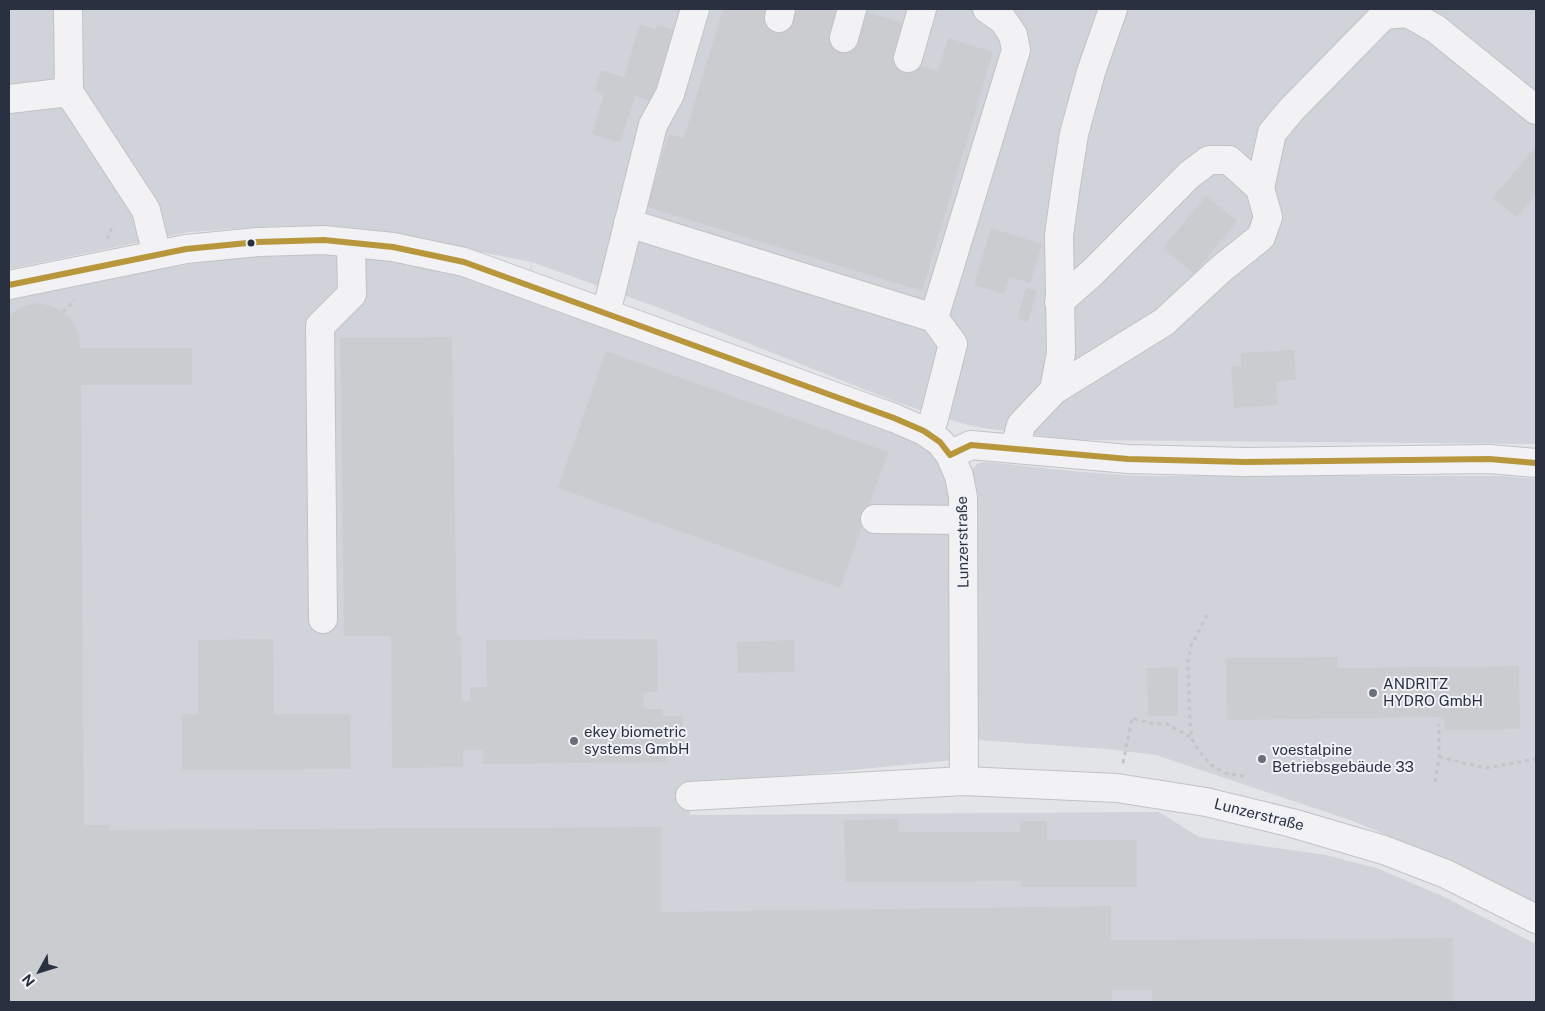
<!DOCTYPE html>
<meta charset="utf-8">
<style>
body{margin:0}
#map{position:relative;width:1545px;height:1011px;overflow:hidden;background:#e3e4e7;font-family:"Public Sans",sans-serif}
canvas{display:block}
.frame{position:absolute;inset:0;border:10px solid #293040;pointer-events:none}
.north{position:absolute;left:15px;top:946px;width:50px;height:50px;-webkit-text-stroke:4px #f0f2f7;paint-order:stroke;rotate:231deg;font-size:14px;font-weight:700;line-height:20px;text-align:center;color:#293040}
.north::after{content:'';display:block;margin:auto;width:18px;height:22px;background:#293040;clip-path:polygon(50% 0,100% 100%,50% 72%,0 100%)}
</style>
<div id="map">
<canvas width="1545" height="1011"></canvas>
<div class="frame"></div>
<div class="north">N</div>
</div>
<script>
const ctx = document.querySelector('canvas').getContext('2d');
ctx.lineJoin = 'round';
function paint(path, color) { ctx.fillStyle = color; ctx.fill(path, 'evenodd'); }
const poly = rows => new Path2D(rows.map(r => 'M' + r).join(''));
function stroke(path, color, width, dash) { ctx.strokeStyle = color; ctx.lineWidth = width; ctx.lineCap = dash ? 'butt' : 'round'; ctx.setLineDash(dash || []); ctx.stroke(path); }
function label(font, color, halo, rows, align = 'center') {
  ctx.font = font + ' "Public Sans",sans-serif'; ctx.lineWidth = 4; ctx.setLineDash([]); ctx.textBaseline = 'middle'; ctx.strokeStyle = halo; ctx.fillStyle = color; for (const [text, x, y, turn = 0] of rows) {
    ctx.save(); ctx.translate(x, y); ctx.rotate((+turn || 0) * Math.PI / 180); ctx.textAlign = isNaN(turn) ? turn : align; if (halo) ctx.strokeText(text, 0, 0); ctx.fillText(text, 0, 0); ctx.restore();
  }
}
const built = poly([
 [9,9,1536,9,1536,444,1072,440,983,428,964,424,896,402,662,309,532,262,528,298,892,430,923,444,940,460,947,478,951,499,954,760,690,786,690,815,1159,812,1199,837,1326,855,1376,868,1438,894,1536,944,1536,1002,9,1002,9,299,130,274,244,255,335,254,402,262,473,279,527,297,531,262,366,229,276,226,189,232,9,269],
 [987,462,1082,472,1140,476,1503,476,1536,479,1536,905,1423,850,1350,820,1156,755,1107,749,978,740,969,474,978,463]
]);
const building = poly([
 [723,9,842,9,863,11,907,24,897,59,938,71,948,38,993,52,922,291,647,207,669,134,684,138],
 [640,24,655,29,657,25,675,30,653,102,635,96,620,143,592,134,604,94,595,90,601,70,624,77],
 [1536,146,1536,194,1517,217,1493,198],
 [1206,196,1237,221,1194,274,1163,248],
 [991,228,1042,244,1030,283,1009,277,1004,294,974,285],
 [1026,288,1037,291,1028,322,1017,319],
 [37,303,51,306,63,312,73,322,79,335,80,348,192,348,192,385,81,385,84,825,110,825,109,830,661,827,661,912,1111,906,1111,940,1453,938,1453,1002,1152,1002,1152,990,1112,990,1112,1002,9,1002,9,315,24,306],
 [452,337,457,635,461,635,462,701,470,701,470,687,487,687,486,640,657,639,658,692,643,693,644,709,663,709,663,716,683,716,683,741,665,741,666,762,483,764,483,750,463,750,463,767,392,768,391,636,344,636,340,338],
 [1294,350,1296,380,1276,382,1278,405,1234,408,1231,366,1241,366,1241,353],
 [606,351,888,452,840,588,558,488],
 [273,639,274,714,350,714,351,769,182,770,182,714,198,714,198,640],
 [794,640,795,672,738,673,737,642],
 [1338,657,1337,668,1519,666,1520,729,1445,730,1444,717,1227,720,1226,658],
 [1178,667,1178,716,1148,716,1147,668],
 [899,819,899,832,1020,832,1020,821,1047,821,1047,840,1137,840,1137,887,1022,887,1021,881,845,882,844,820]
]);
const path = poly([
 [107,239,112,227],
 [63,312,75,300],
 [1207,615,1191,646,1188,661,1190,722,1192,739,1199,751,1210,764,1225,773,1248,777],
 [1439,757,1486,768,1536,759],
 [1123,763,1132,718,1149,723,1167,724,1192,738],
 [1435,782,1439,757,1439,724]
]);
const minor = poly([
 [68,9,69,92,146,210,157,255],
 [779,18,781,9],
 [844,38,852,9],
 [908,58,922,9],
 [9,99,69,92],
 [1260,188,1272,133,1291,110,1384,15,1408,13,1436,29,1536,110],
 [628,223,934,318],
 [9,285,186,249,258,242,324,240,393,247,464,262,894,418,924,431,940,442,950,455,959,476,963,497,964,781],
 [606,313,653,125,670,94,695,9],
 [1054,390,1164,322,1221,269,1261,237,1268,217,1260,188,1229,160,1209,160,1189,175,1093,272,1059,302],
 [924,431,933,422,953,344,934,318,1016,50,1013,35,1003,20,987,9],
 [1015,449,1021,425,1054,390,1061,353,1059,235,1066,185,1074,134,1091,72,1113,9],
 [950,455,971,445,1128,459,1245,462,1489,459,1536,463],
 [875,519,963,520],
 [323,619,320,326,352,294,351,243],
 [690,796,964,781,1117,788,1206,802,1292,823,1384,850,1446,874,1536,919]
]);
const bus1 = poly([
 [9,285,186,249,258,242,324,240,393,247,464,262,894,418,924,431,940,442,950,455],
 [950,455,971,445,1128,459,1245,462,1489,459,1536,463]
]);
const markers = [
 [251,243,4.5,"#293040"],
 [1373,693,5,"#6a6f7a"],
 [574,741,5,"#6a6f7a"],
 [1262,759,5,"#6a6f7a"]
];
const streetNames = [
 ["Lunzerstraße",963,542,-91],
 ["Lunzerstraße",1259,815,14]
];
const poiNames = [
 ["ANDRITZ",1383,684],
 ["HYDRO GmbH",1383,701],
 ["ekey biometric",584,732],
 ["systems GmbH",584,749],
 ["voestalpine",1272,750],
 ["Betriebsgebäude 33",1272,767]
];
paint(built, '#d1d3da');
paint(building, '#cbcccf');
stroke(minor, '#c1c2c5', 30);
stroke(path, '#c3c5c9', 3, [4, 4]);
stroke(minor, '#f2f2f4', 28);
stroke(bus1, '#b7963c', 6);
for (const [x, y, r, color] of markers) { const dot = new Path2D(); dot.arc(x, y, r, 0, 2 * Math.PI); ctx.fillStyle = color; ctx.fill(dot); stroke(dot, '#f0f2f7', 2); }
label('15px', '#293040', '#f0f2f7', streetNames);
label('15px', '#293040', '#f0f2f7', poiNames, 'left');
</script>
